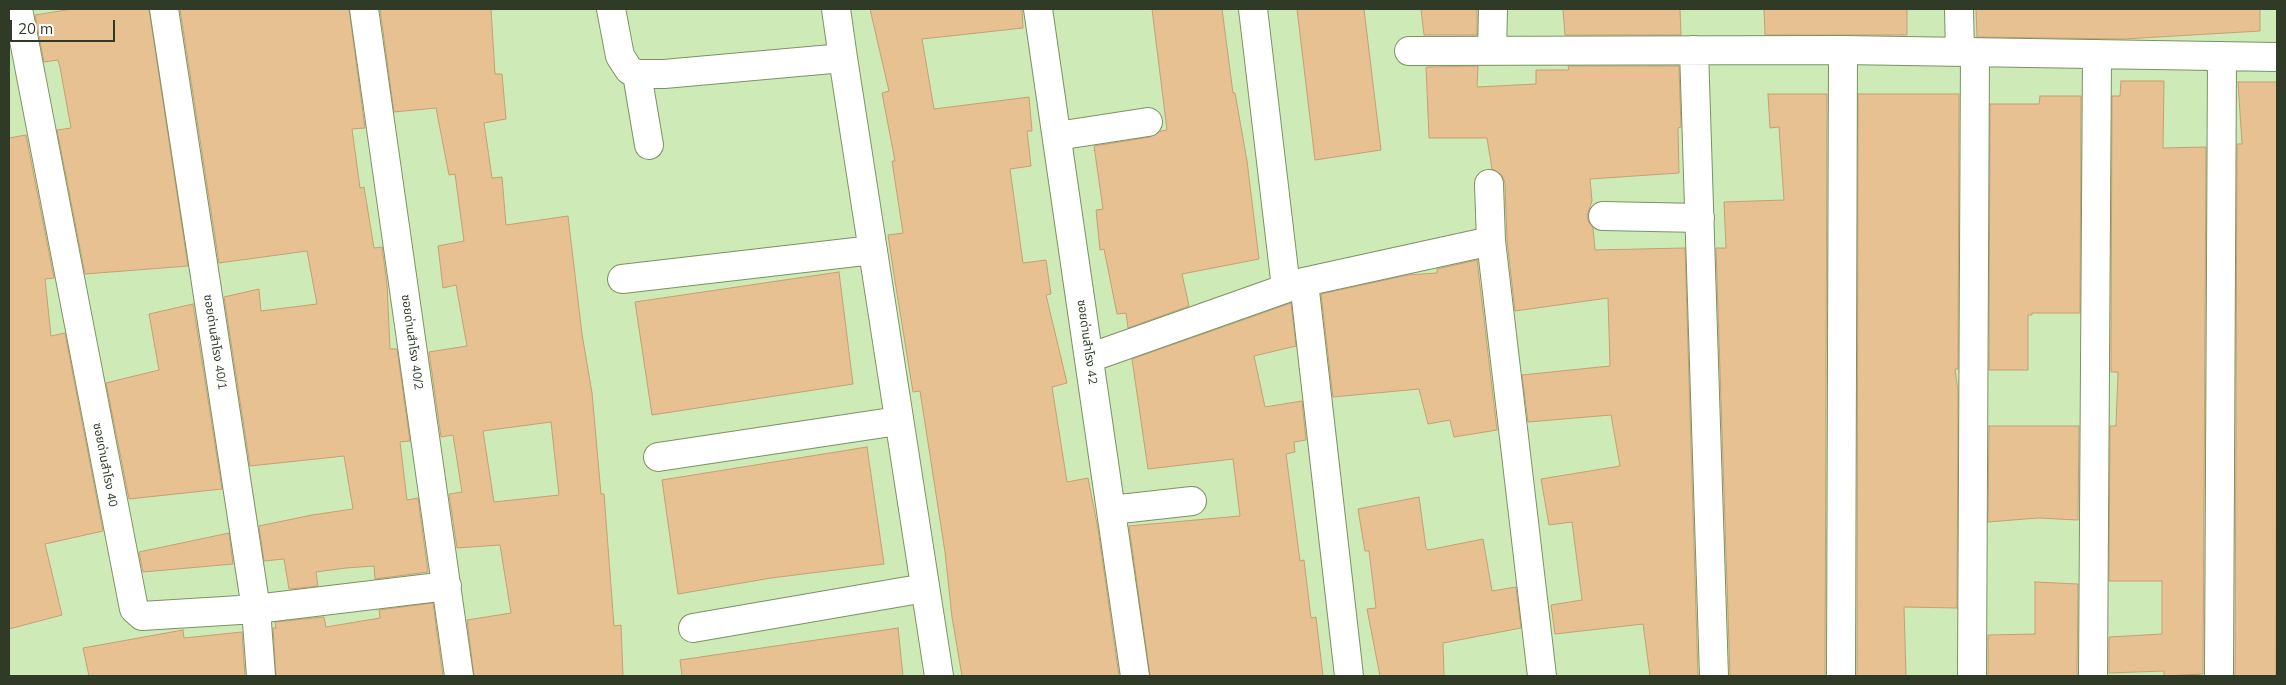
<!DOCTYPE html>
<meta charset="utf-8">
<style>
body{margin:0}
#map{position:relative;width:2286px;height:685px;overflow:hidden;background:#ceeab6;font-family:Mulish,sans-serif}
canvas{display:block}
.frame{position:absolute;inset:0;border:10px solid #303b27;pointer-events:none}
.scale{position:absolute;left:10px;top:20px;width:105px;height:22px;box-sizing:border-box;border:2px solid #303b27;border-top:0;padding-left:6px;font-size:15px;line-height:18px;white-space:nowrap;color:#303b27;-webkit-text-stroke:4px #fff;paint-order:stroke}
</style>
<div id="map">
<canvas width="2286" height="685"></canvas>
<div class="frame"></div>
<div class="scale">20 m</div>
</div>
<script>
const ctx = document.querySelector('canvas').getContext('2d');
ctx.lineJoin = 'round';
function paint(path, color) { ctx.fillStyle = color; ctx.fill(path, 'evenodd'); }
const poly = rows => new Path2D(rows.map(r => 'M' + r).join(''));
function stroke(path, color, width, dash) { ctx.strokeStyle = color; ctx.lineWidth = width; ctx.lineCap = dash ? 'butt' : 'round'; ctx.setLineDash(dash || []); ctx.stroke(path); }
function label(font, color, halo, rows, align = 'center') {
  ctx.font = font + ' Mulish,"Noto Sans Thai",sans-serif'; ctx.lineWidth = 4; ctx.setLineDash([]); ctx.textBaseline = 'middle'; ctx.strokeStyle = halo; ctx.fillStyle = color; for (const [text, x, y, turn = 0] of rows) {
    ctx.save(); ctx.translate(x, y); ctx.rotate((+turn || 0) * Math.PI / 180); ctx.textAlign = isNaN(turn) ? turn : align; if (halo) ctx.strokeText(text, 0, 0); ctx.fillText(text, 0, 0); ctx.restore();
  }
}
const building = poly([
 [72,9,149,9,188,266,85,274,57,130,71,128,60,67,58,60,44,62,35,15,72,9],
 [180,9,349,9,365,128,352,129,360,188,364,187,374,248,382,247,387,284,390,349,397,349,410,441,400,442,407,500,418,498,428,572,375,579,374,566,346,568,316,572,318,586,289,589,284,559,264,561,259,526,312,515,353,509,344,456,250,466,224,297,259,289,261,311,317,304,307,251,219,263,180,9],
 [380,9,491,9,495,74,502,74,506,119,484,123,492,178,502,177,506,225,568,216,582,334,592,393,601,494,604,494,614,626,621,625,623,676,474,676,467,620,511,613,500,545,457,548,449,494,462,492,453,435,441,437,429,352,467,346,456,285,443,288,438,246,464,241,455,174,449,175,436,108,394,112,380,9],
 [551,422,559,495,494,502,483,431,551,422],
 [870,9,1022,9,1023,28,922,39,934,109,1029,97,1032,131,1027,131,1031,166,1010,169,1023,263,1046,260,1051,294,1046,295,1067,383,1052,387,1067,482,1088,478,1098,529,1119,676,962,676,952,617,945,552,920,391,913,392,895,281,888,235,903,233,892,161,895,161,882,93,889,91,870,9],
 [1152,9,1222,9,1233,93,1235,93,1247,161,1259,259,1182,274,1189,306,1128,328,1126,313,1117,314,1104,249,1100,250,1096,210,1103,209,1094,146,1150,137,1161,131,1167,130,1152,9],
 [1297,9,1364,9,1381,150,1315,160,1297,9],
 [1421,9,1477,9,1477,35,1424,35,1421,9],
 [1563,9,1680,9,1681,35,1565,35,1563,9],
 [1764,9,1907,9,1907,35,1765,35,1764,9],
 [1976,9,2260,9,2260,31,2124,39,1977,37,1976,9],
 [1478,66,1477,87,1536,84,1536,70,1569,70,1568,66,1679,66,1681,127,1678,128,1679,173,1590,179,1592,201,1587,216,1589,223,1593,228,1595,250,1685,248,1698,676,1650,676,1643,624,1555,634,1551,605,1582,600,1572,522,1549,525,1541,479,1620,466,1611,415,1528,422,1522,375,1610,366,1608,298,1515,311,1507,240,1505,183,1502,175,1492,169,1487,138,1429,138,1426,67,1478,66],
 [2121,81,2164,81,2163,148,2206,147,2203,674,2164,676,2164,671,2109,673,2109,637,2162,634,2162,581,2109,581,2110,426,2116,426,2118,372,2111,372,2111,348,2112,96,2120,96,2121,81],
 [2238,82,2277,82,2276,676,2235,676,2237,144,2242,144,2238,82],
 [1768,94,1827,94,1825,676,1730,676,1716,248,1726,248,1724,202,1784,200,1779,127,1770,128,1768,94],
 [1858,94,1959,94,1958,369,1955,369,1958,391,1957,608,1904,607,1906,676,1857,676,1858,94],
 [2040,96,2081,96,2080,313,2032,313,2032,315,2028,315,2028,370,1989,370,1990,104,2039,104,2040,96],
 [26,135,54,278,45,279,51,336,65,333,103,531,45,544,62,615,9,629,9,138,26,135],
 [1477,260,1497,430,1454,437,1450,420,1428,424,1419,389,1333,397,1321,294,1408,275,1437,273,1437,269,1477,260],
 [839,272,853,384,652,415,635,302,839,272],
 [1291,303,1296,346,1254,356,1265,407,1302,401,1306,440,1294,442,1295,452,1286,454,1300,561,1304,560,1311,618,1316,617,1323,676,1150,676,1129,526,1240,516,1233,459,1148,469,1132,359,1291,303],
 [193,304,222,489,129,499,106,383,159,370,149,314,193,304],
 [1989,426,2079,426,2078,520,2038,518,1988,522,1989,426],
 [867,447,884,564,771,578,678,594,662,480,867,447],
 [1419,497,1426,548,1428,550,1483,539,1492,591,1516,587,1521,628,1443,643,1444,676,1380,676,1367,609,1376,608,1369,551,1365,551,1358,509,1419,497],
 [229,533,233,564,143,572,139,552,229,533],
 [2035,582,2078,584,2077,676,1988,676,1988,635,2035,634,2035,582],
 [433,603,443,676,276,676,273,628,276,628,275,622,324,617,326,627,380,618,379,610,433,603],
 [898,628,903,676,682,676,680,660,898,628],
 [183,630,184,638,242,632,245,676,89,676,83,648,183,630]
]);
const minor = poly([
 [18,9,134,609,142,616,256,609,447,586],
 [164,9,256,609,261,676],
 [364,9,459,676],
 [611,9,620,56,629,70,637,74,664,74,843,58,836,9],
 [1038,9,1135,676],
 [1253,9,1286,288],
 [1959,9,1960,52],
 [1694,50,1714,676],
 [1409,51,1843,50,2277,57],
 [1492,51,1493,9],
 [843,58,939,676],
 [637,74,649,145],
 [1057,136,1148,122],
 [1489,184,1491,241,1542,676],
 [1603,216,1700,218],
 [622,279,873,250],
 [1304,282,1349,676],
 [1089,358,1304,282,1491,241],
 [658,457,898,421],
 [1111,510,1192,501],
 [693,628,925,588],
 [1841,676,1843,50],
 [1972,676,1975,52],
 [2093,676,2097,54],
 [2219,676,2222,56]
]);
const streetNames = [
 ["ซอยด่านสำโรง 40/1",215,342,81],
 ["ซอยด่านสำโรง 40/2",412,342,82],
 ["ซอยด่านสำโรง 42",1087,342,82],
 ["ซอยด่านสำโรง 40",105,465,79]
];
paint(building, '#e8c193');
stroke(building, '#c59f72', 1);
stroke(minor, '#799362', 30);
stroke(minor, '#fff', 28);
label('12px', '#303b27', '#fff', streetNames);
</script>
